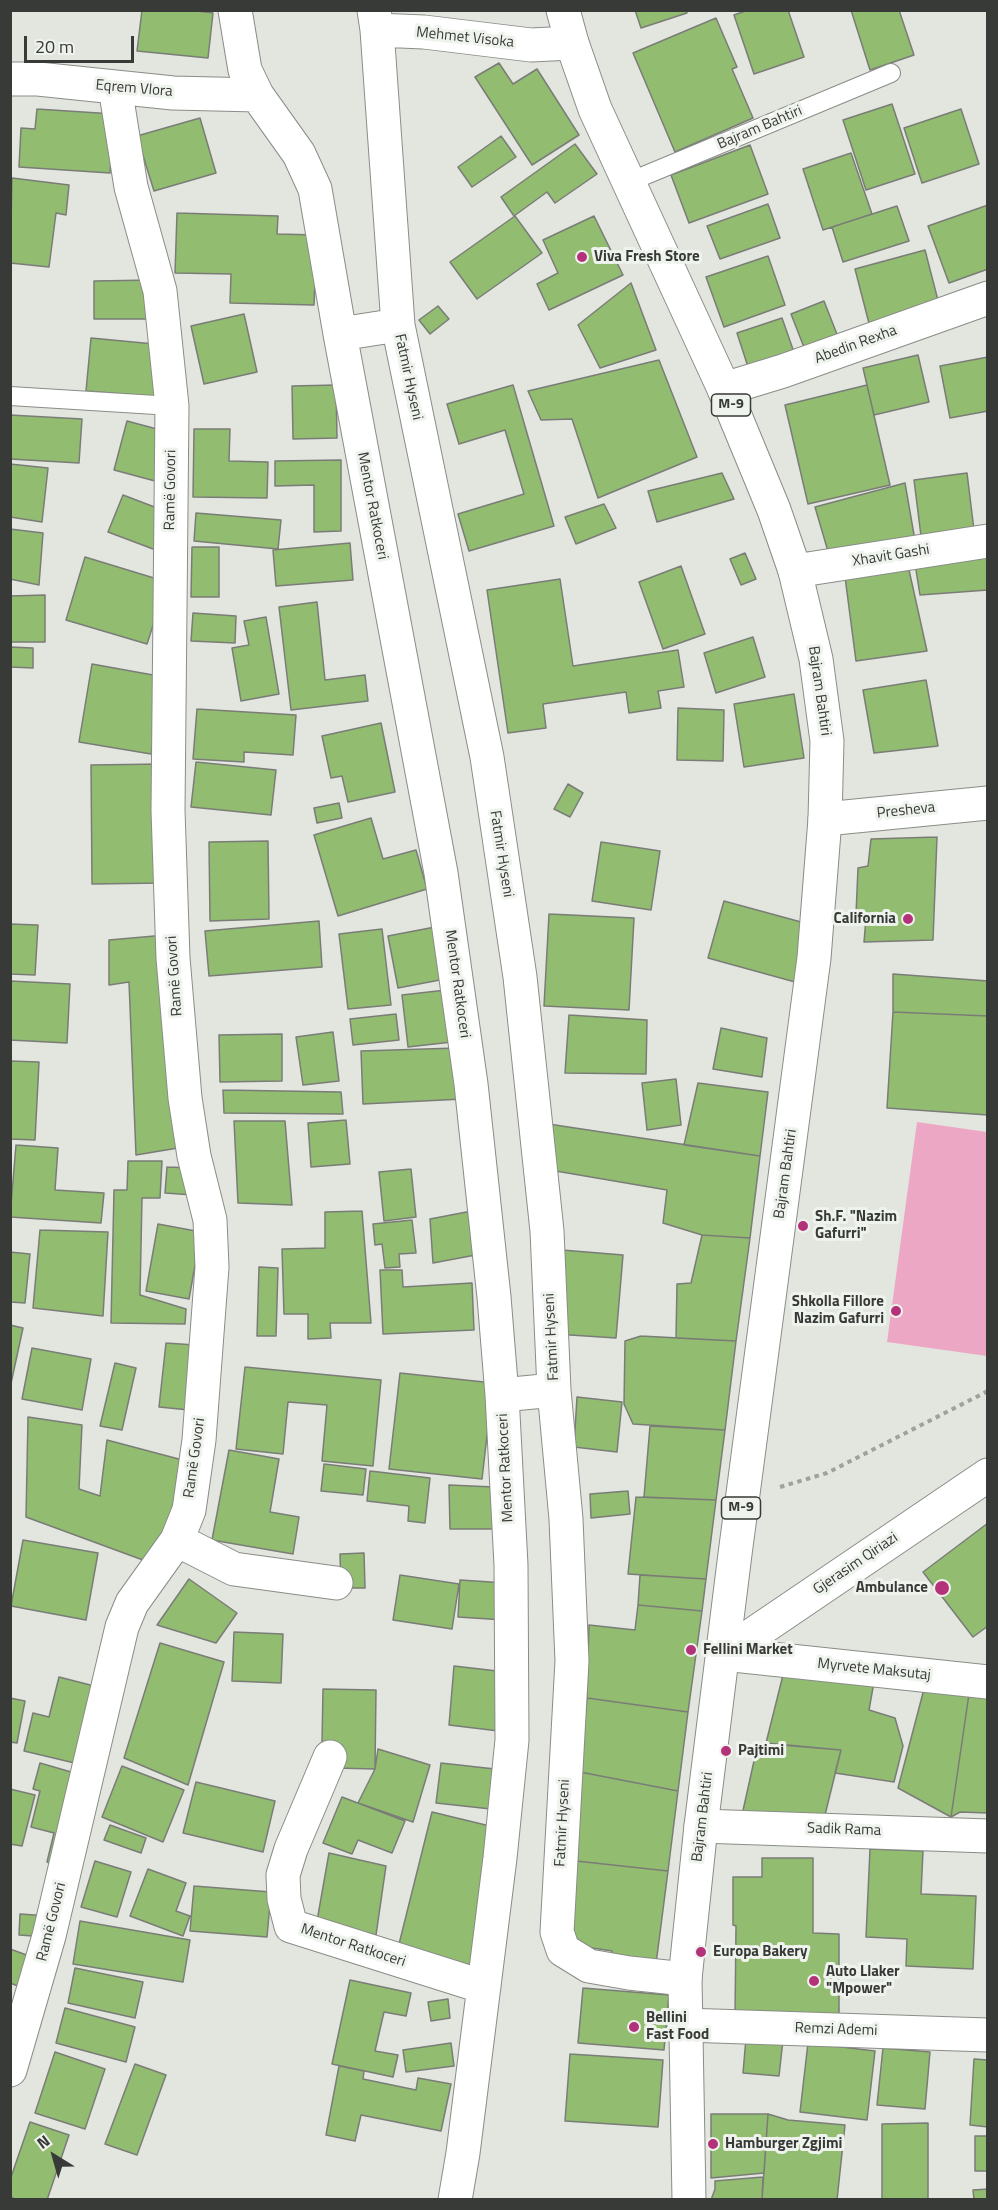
<!DOCTYPE html>
<meta charset="utf-8">
<style>
body{margin:0}
#map{position:relative;width:998px;height:2210px;overflow:hidden;background:#e2e6df;font-family:"Titillium Web",sans-serif}
canvas{display:block}
.frame{position:absolute;inset:0;border:12px solid #383a37;pointer-events:none}
.north{position:absolute;left:24px;top:2126px;width:60px;height:60px;-webkit-text-stroke:4px #eff3ed;paint-order:stroke;rotate:323deg;font-size:16px;font-weight:700;line-height:24px;text-align:center;color:#383a37}
.north::after{content:'';display:block;margin:auto;width:21px;height:27px;background:#383a37;clip-path:polygon(50% 0,100% 100%,50% 72%,0 100%)}
.scale{position:absolute;left:24px;top:36px;width:110px;height:27px;box-sizing:border-box;border:3px solid #383a37;border-top:0;padding-left:8px;font-size:18px;line-height:21px;white-space:nowrap;color:#383a37;-webkit-text-stroke:4px #eff3ed;paint-order:stroke}
</style>
<div id="map">
<canvas width="998" height="2210"></canvas>
<div class="frame"></div>
<div class="north">N</div>
<div class="scale">20 m</div>
</div>
<script>
const ctx = document.querySelector('canvas').getContext('2d');
ctx.lineJoin = 'round';
function paint(path, color) { ctx.fillStyle = color; ctx.fill(path, 'evenodd'); }
const poly = rows => new Path2D(rows.map(r => 'M' + r).join(''));
function stroke(path, color, width, dash) { ctx.strokeStyle = color; ctx.lineWidth = width; ctx.lineCap = dash ? 'butt' : 'round'; ctx.setLineDash(dash || []); ctx.stroke(path); }
function label(font, color, halo, rows, align = 'center') {
  ctx.font = font + ' "Titillium Web",sans-serif'; ctx.lineWidth = 6; ctx.setLineDash([]); ctx.textBaseline = 'middle'; ctx.strokeStyle = halo; ctx.fillStyle = color; for (const [text, x, y, turn = 0] of rows) {
    ctx.save(); ctx.translate(x, y); ctx.rotate((+turn || 0) * Math.PI / 180); ctx.textAlign = isNaN(turn) ? turn : align; if (halo) ctx.strokeText(text, 0, 0); ctx.fillText(text, 0, 0); ctx.restore();
  }
}
const green = poly([
 [917,1122,987,1132,987,1356,887,1342]
]);
const building = poly([
 [142,10,189,10,213,13,208,58,137,51,142,10],
 [635,10,686,10,687,13,641,28,635,10],
 [748,10,788,10,804,57,754,74,734,15,748,10],
 [851,10,899,10,914,55,870,70,851,10],
 [716,18,737,67,732,69,753,118,675,152,633,53,716,18],
 [499,63,513,84,537,69,579,135,532,165,475,77,499,63],
 [892,104,915,174,866,190,843,120,892,104],
 [37,109,114,114,110,173,19,167,21,128,35,129,37,109],
 [961,109,979,164,922,183,904,128,961,109],
 [200,118,216,173,154,191,137,136,200,118],
 [501,136,516,157,472,187,458,167,501,136],
 [575,144,597,174,555,203,547,192,514,216,501,197,575,144],
 [750,145,768,194,689,223,671,175,750,145],
 [851,153,872,214,823,230,803,169,851,153],
 [12,178,69,185,66,215,56,213,49,267,10,263,12,178],
 [768,204,780,238,720,259,707,226,768,204],
 [988,205,988,269,949,283,928,226,988,205],
 [897,206,909,241,843,262,832,227,897,206],
 [177,213,278,216,277,234,317,235,314,305,230,303,231,274,175,273,177,213],
 [515,216,542,253,477,299,450,262,515,216],
 [594,216,623,275,549,310,537,284,558,273,543,240,594,216],
 [925,250,941,312,871,331,855,269,925,250],
 [768,256,785,305,724,327,706,277,768,256],
 [154,280,155,319,94,319,94,281,154,280],
 [631,283,656,350,600,368,578,325,631,283],
 [824,301,840,342,807,355,791,314,824,301],
 [438,306,449,319,430,334,419,320,438,306],
 [244,314,257,372,204,384,191,326,244,314],
 [782,318,796,358,750,373,737,333,782,318],
 [91,338,165,345,160,397,86,391,91,338],
 [918,355,929,402,874,415,863,368,918,355],
 [988,357,988,411,950,418,940,366,988,357],
 [659,360,697,457,598,498,572,419,541,420,528,391,659,360],
 [336,385,337,438,293,439,292,386,336,385],
 [513,385,554,526,469,551,458,514,524,494,505,430,459,444,447,404,513,385],
 [867,385,890,485,808,504,785,405,867,385],
 [10,415,82,419,79,463,10,459,10,415],
 [127,421,168,432,155,481,114,470,127,421],
 [194,429,230,429,229,461,268,462,267,498,193,497,194,429],
 [341,460,341,531,314,532,314,485,275,486,275,461,341,460],
 [10,464,48,468,42,522,10,517,10,464],
 [722,473,734,499,657,522,648,491,722,473],
 [967,473,974,530,921,536,914,480,967,473],
 [905,483,917,552,832,565,815,507,905,483],
 [123,495,165,511,161,552,108,532,123,495],
 [604,504,616,528,576,544,565,517,604,504],
 [196,513,281,520,278,549,194,541,196,513],
 [10,529,43,533,39,585,10,579,10,529],
 [350,543,353,580,276,586,273,550,350,543],
 [192,547,219,547,219,597,191,597,192,547],
 [745,553,756,579,741,585,730,559,745,553],
 [85,557,167,582,147,644,66,620,85,557],
 [988,557,988,590,920,595,915,564,988,557],
 [681,566,705,634,663,649,639,582,681,566],
 [909,570,927,651,856,661,845,577,909,570],
 [560,579,573,666,678,650,684,687,658,691,661,708,629,713,626,692,543,704,546,728,508,733,487,590,560,579],
 [45,595,45,642,10,642,10,596,45,595],
 [317,602,325,680,365,675,368,701,291,710,279,607,317,602],
 [193,613,236,616,235,643,191,641,193,613],
 [266,617,279,694,241,701,232,648,249,645,244,621,266,617],
 [753,637,765,677,716,693,704,653,753,637],
 [10,647,33,648,33,668,10,667,10,647],
 [92,664,164,677,151,754,79,742,92,664],
 [926,680,938,746,874,753,863,690,926,680],
 [794,694,804,758,744,767,734,704,794,694],
 [678,708,724,710,723,761,677,760,678,708],
 [197,709,296,715,293,755,244,752,244,762,193,759,197,709],
 [381,723,395,792,348,802,342,776,331,778,322,736,381,723],
 [196,762,276,770,271,815,191,807,196,762],
 [162,764,163,883,92,884,91,765,162,764],
 [568,784,583,793,570,817,554,809,568,784],
 [339,803,342,818,317,823,314,808,339,803],
 [371,818,383,859,416,850,427,889,338,916,314,835,371,818],
 [937,837,933,940,864,942,866,918,856,914,858,868,868,866,871,839,937,837],
 [268,841,269,919,210,921,209,842,268,841],
 [601,842,660,851,651,910,592,901,601,842],
 [724,901,812,925,795,982,708,958,724,901],
 [549,914,634,918,629,1010,544,1006,549,914],
 [319,921,322,967,209,976,205,931,319,921],
 [10,924,38,925,35,975,10,974,10,924],
 [435,927,445,979,398,988,388,936,435,927],
 [382,929,391,1005,348,1009,339,934,382,929],
 [166,935,184,1147,136,1155,129,982,109,985,109,940,166,935],
 [893,974,988,981,988,1016,893,1012,893,974],
 [10,981,70,984,67,1043,10,1040,10,981],
 [446,990,452,1042,408,1047,402,995,446,990],
 [893,1012,988,1016,988,1115,887,1108,893,1012],
 [396,1014,399,1040,353,1045,350,1019,396,1014],
 [569,1015,647,1020,646,1074,565,1073,569,1015],
 [721,1028,767,1038,762,1077,713,1069,721,1028],
 [333,1032,339,1081,303,1085,296,1037,333,1032],
 [282,1034,282,1081,220,1082,219,1035,282,1034],
 [457,1048,463,1099,363,1104,361,1051,457,1048],
 [10,1061,39,1062,35,1140,10,1139,10,1061],
 [676,1079,681,1125,647,1130,642,1083,676,1079],
 [698,1083,768,1092,760,1156,684,1145,698,1083],
 [223,1090,341,1092,343,1114,224,1113,223,1090],
 [346,1120,350,1164,311,1167,308,1123,346,1120],
 [234,1121,285,1121,292,1205,238,1203,234,1121],
 [542,1123,760,1156,750,1238,702,1235,663,1223,667,1190,544,1169,542,1123],
 [16,1145,58,1148,55,1190,104,1193,101,1223,10,1217,16,1145],
 [128,1161,162,1161,160,1198,142,1198,140,1295,186,1309,185,1324,111,1323,114,1190,127,1190,128,1161],
 [167,1167,194,1168,193,1195,165,1193,167,1167],
 [411,1169,416,1217,384,1221,379,1172,411,1169],
 [477,1210,481,1254,433,1263,430,1219,477,1210],
 [362,1211,371,1323,330,1323,331,1338,308,1339,308,1314,284,1314,282,1249,325,1248,325,1212,362,1211],
 [412,1220,416,1253,399,1254,400,1267,385,1268,382,1244,375,1245,373,1224,412,1220],
 [158,1224,201,1232,189,1299,146,1291,158,1224],
 [40,1230,108,1232,103,1316,33,1308,40,1230],
 [702,1235,750,1238,736,1341,676,1338,677,1284,691,1283,702,1235],
 [562,1250,623,1255,616,1338,555,1334,562,1250],
 [10,1252,30,1254,25,1303,10,1302,10,1252],
 [259,1267,278,1268,276,1336,257,1336,259,1267],
 [380,1270,402,1270,403,1287,472,1283,474,1330,383,1334,380,1270],
 [10,1325,23,1328,10,1388,10,1325],
 [641,1336,736,1341,725,1430,633,1424,624,1404,625,1341,641,1336],
 [166,1343,195,1345,189,1410,159,1407,166,1343],
 [32,1348,91,1359,82,1410,22,1399,32,1348],
 [115,1363,136,1368,122,1430,100,1426,115,1363],
 [245,1367,381,1380,373,1466,322,1461,327,1405,288,1402,283,1454,236,1449,245,1367],
 [400,1373,493,1383,482,1479,389,1469,400,1373],
 [577,1397,622,1402,617,1452,574,1447,577,1397],
 [28,1417,82,1425,79,1489,100,1496,107,1440,190,1462,151,1563,26,1517,28,1417],
 [650,1426,725,1430,716,1500,644,1497,650,1426],
 [229,1450,279,1459,270,1512,299,1517,293,1554,212,1540,229,1450],
 [324,1464,366,1469,363,1495,321,1491,324,1464],
 [370,1471,430,1478,425,1523,408,1521,409,1506,367,1501,370,1471],
 [449,1485,494,1487,497,1529,450,1529,449,1485],
 [628,1491,630,1514,591,1518,590,1494,628,1491],
 [636,1497,716,1500,706,1579,628,1574,636,1497],
 [988,1523,988,1626,973,1637,923,1572,988,1523],
 [23,1540,98,1553,86,1620,11,1606,23,1540],
 [364,1553,365,1588,341,1588,340,1554,364,1553],
 [400,1575,459,1584,452,1629,393,1620,400,1575],
 [640,1575,706,1579,702,1611,638,1605,640,1575],
 [189,1579,237,1613,216,1643,157,1625,189,1579],
 [460,1580,506,1583,504,1620,458,1617,460,1580],
 [638,1605,702,1611,688,1712,587,1698,589,1625,635,1630,638,1605],
 [234,1632,283,1634,281,1683,232,1681,234,1632],
 [160,1643,224,1662,188,1785,124,1758,160,1643],
 [786,1663,874,1682,869,1710,895,1718,903,1746,894,1782,835,1773,841,1750,766,1743,786,1663],
 [454,1666,506,1672,507,1732,449,1725,454,1666],
 [59,1677,102,1688,83,1765,24,1751,33,1713,49,1717,59,1677],
 [323,1689,376,1690,375,1769,335,1768,335,1743,322,1743,323,1689],
 [924,1689,969,1694,951,1817,898,1788,924,1689],
 [969,1694,988,1695,988,1813,960,1812,951,1817,969,1694],
 [10,1698,25,1701,17,1743,10,1742,10,1698],
 [587,1698,688,1712,678,1791,580,1772,587,1698],
 [758,1743,841,1750,824,1819,742,1815,758,1743],
 [378,1749,430,1765,413,1822,358,1803,375,1769,378,1749],
 [40,1763,78,1774,60,1866,47,1862,54,1833,31,1827,40,1791,33,1789,40,1763],
 [441,1763,504,1770,500,1810,436,1803,441,1763],
 [122,1766,184,1790,163,1842,102,1817,122,1766],
 [580,1772,678,1791,668,1871,576,1861,580,1772],
 [196,1782,275,1801,263,1852,183,1833,196,1782],
 [10,1789,35,1795,22,1846,10,1844,10,1789],
 [342,1797,405,1821,392,1853,358,1840,352,1854,323,1843,342,1797],
 [432,1812,498,1828,469,1974,396,1956,432,1812],
 [110,1825,146,1838,141,1853,104,1840,110,1825],
 [870,1849,923,1851,921,1894,976,1896,973,1969,906,1966,907,1939,866,1937,870,1849],
 [329,1853,386,1866,376,1935,317,1921,329,1853],
 [762,1858,813,1858,813,1933,839,1934,839,2017,735,2017,736,1926,733,1925,733,1877,762,1877,762,1858],
 [95,1861,131,1872,117,1917,81,1907,95,1861],
 [576,1861,668,1871,656,1964,613,1959,612,1951,573,1945,576,1861],
 [148,1869,186,1883,176,1911,190,1916,183,1936,130,1916,148,1869],
 [194,1886,271,1892,267,1937,190,1931,194,1886],
 [20,1914,49,1916,47,1937,19,1935,20,1914],
 [80,1921,190,1940,183,1982,73,1964,80,1921],
 [10,1949,35,1958,23,1988,10,1983,10,1949],
 [75,1968,143,1982,135,2018,68,2003,75,1968],
 [350,1980,411,1993,406,2016,384,2012,375,2051,398,2055,393,2077,332,2064,350,1980],
 [583,1988,669,1995,664,2050,578,2043,583,1988],
 [448,1999,450,2018,431,2021,428,2002,448,1999],
 [65,2008,135,2027,126,2062,56,2043,65,2008],
 [746,2038,783,2040,779,2076,743,2073,746,2038],
 [451,2043,454,2066,406,2072,403,2050,451,2043],
 [808,2043,875,2051,867,2120,800,2112,808,2043],
 [883,2048,930,2052,925,2109,877,2105,883,2048],
 [55,2052,105,2069,85,2129,35,2113,55,2052],
 [570,2054,663,2060,658,2127,565,2121,570,2054],
 [974,2059,988,2060,988,2127,970,2125,974,2059],
 [135,2064,166,2075,137,2155,105,2144,135,2064],
 [339,2066,364,2071,363,2079,416,2090,418,2078,451,2084,441,2131,361,2115,355,2141,326,2135,339,2066],
 [711,2114,768,2114,764,2173,711,2178,711,2114],
 [768,2114,788,2120,845,2125,837,2200,762,2200,768,2114],
 [30,2122,69,2135,47,2200,18,2200,10,2197,10,2180,30,2122],
 [928,2123,928,2200,882,2200,882,2124,928,2123],
 [975,2136,988,2136,988,2171,975,2171,975,2136],
 [763,2177,762,2200,711,2200,715,2189,715,2181,763,2177],
 [988,2189,988,2200,974,2200,973,2190,988,2189]
]);
const path = poly([
 [780,1487,827,1473,988,1391]
]);
const service = poly([
 [629,182,891,73],
 [10,396,172,406]
]);
const minor = poly([
 [235,10,245,70,257,95,299,154,315,189,340,334,441,873,471,1084,494,1297,502,1395,511,1565,512,1740,500,1858,463,2153,455,2200],
 [374,10,377,30,424,32,531,45,572,43],
 [377,30,398,325,487,757,520,977,547,1231,554,1390],
 [10,79,38,79,173,93,257,95],
 [340,334,398,325],
 [795,571,988,541],
 [825,819,988,803],
 [502,1395,554,1390,566,1519,572,1661,557,1932,563,1950,589,1966,629,1973,685,1979],
 [177,1540,234,1569,336,1583],
 [724,1654,988,1475],
 [724,1654,988,1682],
 [330,1757,291,1849,283,1875,284,1899,291,1926,484,1987],
 [701,1826,988,1836],
 [684,2025,988,2035],
 [10,2070,49,1936,122,1627,132,1603,177,1540,189,1510,199,1440,212,1267,210,1220,194,1156,185,1098,173,958,168,810,172,406,160,291,131,187,115,87]
]);
const tertiary = poly([
 [724,389,783,371,988,298]
]);
const primary = poly([
 [563,10,572,43,595,109,724,389,774,510,795,571,816,659,827,741,825,819,814,958,735,1554,701,1826,685,1979,689,2200]
]);
const markers = [
 [582,257,6,"#b4327a"],
 [908,919,6,"#b4327a"],
 [803,1226,6,"#b4327a"],
 [896,1311,6,"#b4327a"],
 [942,1588,8,"#b4327a"],
 [691,1650,6,"#b4327a"],
 [726,1751,6,"#b4327a"],
 [701,1952,6,"#b4327a"],
 [814,1981,6,"#b4327a"],
 [634,2027,6,"#b4327a"],
 [713,2144,6,"#b4327a"]
];
const shields = [
 [731,405,39],
 [741,1508,39]
];
const shieldNames = [
 ["M-9",731,405],
 ["M-9",741,1508]
];
const streetNames = [
 ["Mehmet Visoka",465,38,6],
 ["Eqrem Vlora",134,89,5],
 ["Bajram Bahtiri",760,128,-23],
 ["Abedin Rexha",856,345,-20],
 ["Fatmir Hyseni",408,377,78],
 ["Ramë Govori",171,490,-89],
 ["Mentor Ratkoceri",372,506,79],
 ["Xhavit Gashi",891,556,-9],
 ["Bajram Bahtiri",819,691,82],
 ["Presheva",906,811,-6],
 ["Fatmir Hyseni",501,854,81],
 ["Ramë Govori",175,976,-94],
 ["Mentor Ratkoceri",457,984,82],
 ["Bajram Bahtiri",786,1174,-82],
 ["Fatmir Hyseni",552,1337,-93],
 ["Ramë Govori",195,1458,-82],
 ["Mentor Ratkoceri",506,1468,-93],
 ["Gjerasim Qiriazi",856,1564,-34],
 ["Myrvete Maksutaj",874,1670,6],
 ["Bajram Bahtiri",703,1817,-83],
 ["Fatmir Hyseni",563,1823,-87],
 ["Sadik Rama",844,1830,2],
 ["Ramë Govori",52,1922,-76],
 ["Mentor Ratkoceri",353,1946,18],
 ["Remzi Ademi",836,2030,2]
];
const poiNames = [
 ["Viva Fresh Store",594,257],
 ["California",896,919,"right"],
 ["Sh.F. \"Nazim",815,1217],
 ["Gafurri\"",815,1234],
 ["Shkolla Fillore",884,1302,"right"],
 ["Nazim Gafurri",884,1319,"right"],
 ["Ambulance",928,1588,"right"],
 ["Fellini Market",703,1650],
 ["Pajtimi",738,1751],
 ["Europa Bakery",713,1952],
 ["Auto Llaker",826,1972],
 ["\"Mpower\"",826,1989],
 ["Bellini",646,2018],
 ["Fast Food",646,2035],
 ["Hamburger Zgjimi",725,2144]
];
paint(green, '#eca7c5');
paint(building, '#92bc70');
stroke(building, '#7a7d77', 1.5);
stroke(service, '#898d87', 20);
stroke(minor, '#898d87', 35);
stroke(tertiary, '#898d87', 35);
stroke(primary, '#898d87', 35);
stroke(path, '#9ea29c', 4, [4.5, 4.5]);
stroke(service, '#fff', 18);
stroke(minor, '#fff', 33);
stroke(tertiary, '#fff', 33);
stroke(primary, '#fff', 33);
for (const [x, y, r, color] of markers) { const dot = new Path2D(); dot.arc(x, y, r, 0, 2 * Math.PI); ctx.fillStyle = color; ctx.fill(dot); stroke(dot, '#eff3ed', 2); }
for (const [x, y, w] of shields) { const box = new Path2D(); box.roundRect(x - w / 2, y - 11, w, 22, 4.5); ctx.fillStyle = '#eff3ed'; ctx.fill(box); stroke(box, '#383a37', 1.5); }
label('bold 14px', '#383a37', null, shieldNames);
label('15px', '#383a37', '#eff3ed', streetNames);
label('bold 15px', '#383a37', '#eff3ed', poiNames, 'left');
</script>
